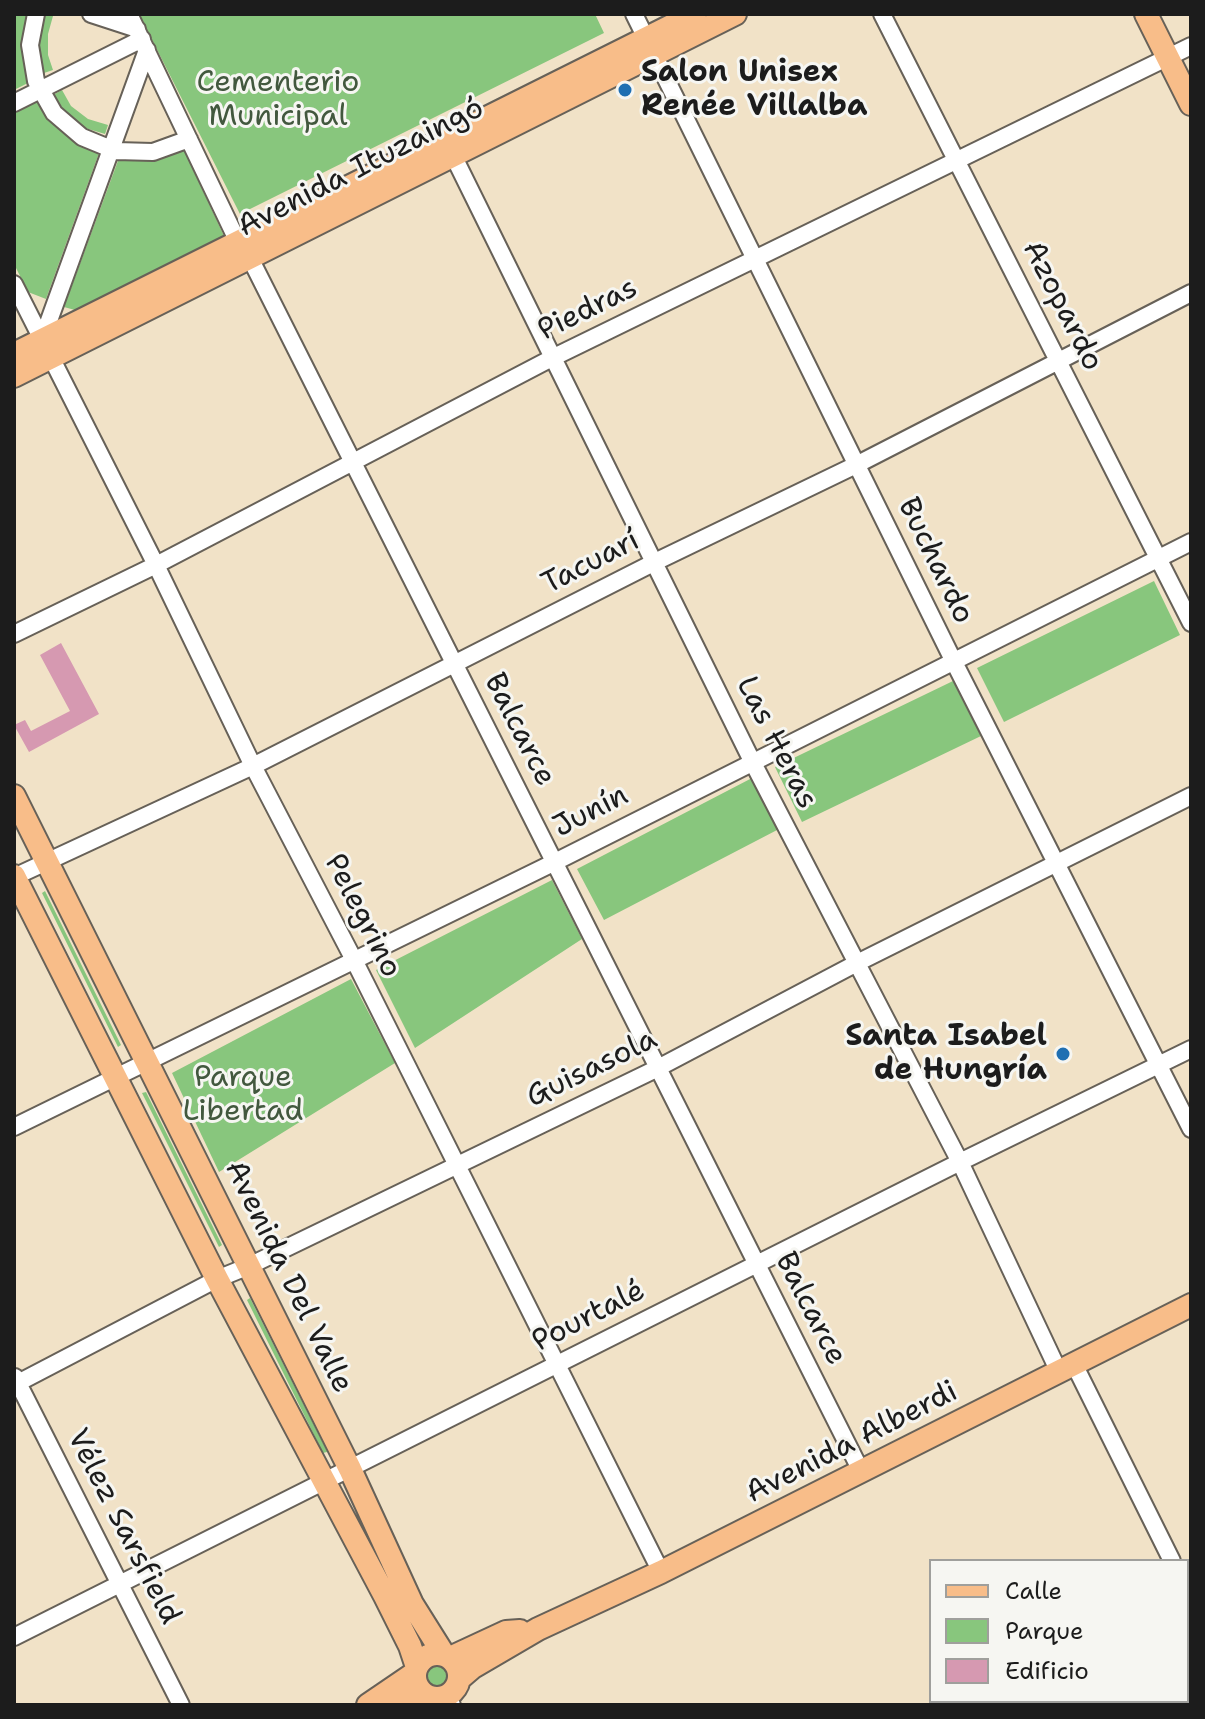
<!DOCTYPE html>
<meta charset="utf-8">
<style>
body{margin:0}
#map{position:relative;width:1205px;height:1719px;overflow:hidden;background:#f1e2c7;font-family:"Shantell Sans",sans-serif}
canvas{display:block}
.frame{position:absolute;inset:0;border:16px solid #1c1c1c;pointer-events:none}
.legend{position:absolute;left:929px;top:1559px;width:260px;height:144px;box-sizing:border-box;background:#f6f6f2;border:2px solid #9f9f9c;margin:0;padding:10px 14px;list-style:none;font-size:24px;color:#1c1c1c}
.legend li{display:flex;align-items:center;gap:16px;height:40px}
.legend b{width:40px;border:2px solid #9f9f9c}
</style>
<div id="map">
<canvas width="1205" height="1719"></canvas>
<div class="frame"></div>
<ul class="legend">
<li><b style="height:10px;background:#f8bd89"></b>Calle</li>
<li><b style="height:22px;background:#88c67d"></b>Parque</li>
<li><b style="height:22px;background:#d699b1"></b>Edificio</li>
</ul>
</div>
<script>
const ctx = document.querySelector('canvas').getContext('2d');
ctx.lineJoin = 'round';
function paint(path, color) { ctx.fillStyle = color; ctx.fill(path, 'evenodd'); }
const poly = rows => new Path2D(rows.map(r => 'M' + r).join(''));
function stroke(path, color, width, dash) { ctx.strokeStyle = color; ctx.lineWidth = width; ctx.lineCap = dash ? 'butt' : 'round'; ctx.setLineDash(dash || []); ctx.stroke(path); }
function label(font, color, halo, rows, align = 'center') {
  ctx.font = font + ' "Shantell Sans",sans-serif'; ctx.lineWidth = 6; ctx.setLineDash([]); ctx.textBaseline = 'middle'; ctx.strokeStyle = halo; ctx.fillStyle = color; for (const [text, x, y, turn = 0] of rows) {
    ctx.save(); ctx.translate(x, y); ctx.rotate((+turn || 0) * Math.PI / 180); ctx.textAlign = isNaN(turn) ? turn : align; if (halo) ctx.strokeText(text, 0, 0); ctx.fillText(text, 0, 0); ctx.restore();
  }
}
const green = poly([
 [14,14,31,14,32,81,14,90],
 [44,14,53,16,48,34,48,55,53,70,44,73,39,58,39,34],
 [139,14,595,14,604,33,240,214],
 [62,90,71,106,88,119,108,125,105,134,85,128,66,113,53,95],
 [38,101,63,130,99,153,46,299,28,292,14,264,14,113],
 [184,150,225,238,82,312,64,307,119,158,152,160],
 [1154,581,1180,635,1004,722,977,668],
 [953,681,981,736,802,822,775,767],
 [752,778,779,829,604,920,577,869],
 [552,880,582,939,415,1048,376,970],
 [45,891,121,1045,118,1047,42,893],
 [351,979,395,1063,219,1172,172,1073],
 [146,1092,222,1245,219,1247,142,1093],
 [250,1298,327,1451,327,1452,323,1453,247,1300],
 '423 1677a13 13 0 1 1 26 0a13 13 0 1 1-26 0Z'
]);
const building = poly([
 [61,643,99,714,29,752,14,725,25,720,31,731,70,711,40,655]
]);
const minor = poly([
 [36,14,30,45,36,81,54,113,82,137,116,151,153,152,189,139],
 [91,14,137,29],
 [129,14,238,242,250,258,861,1471],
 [634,14,954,662,1191,1129],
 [882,14,1191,623],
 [14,103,142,39],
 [448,145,752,761,960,1162,1059,1372],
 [14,284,156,565,253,766,354,960,661,1572],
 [42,340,147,50],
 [14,634,156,565,552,358,1191,46],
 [14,877,253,766,655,562,856,465,1191,293],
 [14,1127,555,862,1191,542],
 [1074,1364,1172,1561],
 [15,1377,181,1705],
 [14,1385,217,1279,249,1266,656,1069,857,963,1191,796],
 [1187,1592,1191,1601],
 [14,1637,960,1162,1191,1049],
 [447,1696,452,1705]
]);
const major = poly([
 [1146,14,1191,104],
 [14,354,695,14],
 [14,376,735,14],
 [14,796,350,1469,412,1604,444,1655],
 [14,876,217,1279,385,1596,410,1646,417,1667],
 '415 1676a22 22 0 1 1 44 0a22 22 0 1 1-44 0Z',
 [450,1658,506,1632,520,1631],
 [459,1679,473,1667,538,1629,661,1572,1191,1305],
 [368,1705,415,1673],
 [401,1705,427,1696]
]);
const markers = [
 [625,90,8,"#1f6fb2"],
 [1063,1054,8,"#1f6fb2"]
];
const poiNames = [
 ["Salon Unisex",641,73],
 ["Renée Villalba",641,107],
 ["Santa Isabel",1047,1037,"right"],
 ["de Hungría",1047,1071,"right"]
];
const parkNames = [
 ["Cementerio",278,83],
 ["Municipal",278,117],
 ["Parque",243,1078],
 ["Libertad",243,1112]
];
const streetNames = [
 ["Avenida Ituzaingó",361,168,-27],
 ["Azopardo",1062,306,63],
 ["Piedras",588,310,-26],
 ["Buchardo",935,561,64],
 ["Tacuarí",591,563,-27],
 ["Balcarce",519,730,63],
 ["Las Heras",776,743,63],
 ["Junín",591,812,-27],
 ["Pelegrino",362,916,63],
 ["Guisasola",592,1069,-26],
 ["Avenida Del Valle",288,1277,64],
 ["Balcarce",810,1309,63],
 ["Pourtalé",589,1317,-27],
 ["Avenida Alberdi",852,1443,-27],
 ["Vélez Sarsfield",123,1527,63]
];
paint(green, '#88c67d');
paint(building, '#d699b1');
stroke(minor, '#676158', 20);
stroke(major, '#676158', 26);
stroke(minor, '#fff', 16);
stroke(major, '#f8bd89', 22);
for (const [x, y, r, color] of markers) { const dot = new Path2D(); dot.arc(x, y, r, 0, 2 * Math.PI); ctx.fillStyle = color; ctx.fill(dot); stroke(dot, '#f6f6f2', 3); }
label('bold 30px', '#1c1c1c', '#f6f6f2', poiNames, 'left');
label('30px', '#42583e', '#f6f6f2', parkNames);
label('30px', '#1c1c1c', '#f6f6f2', streetNames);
</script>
